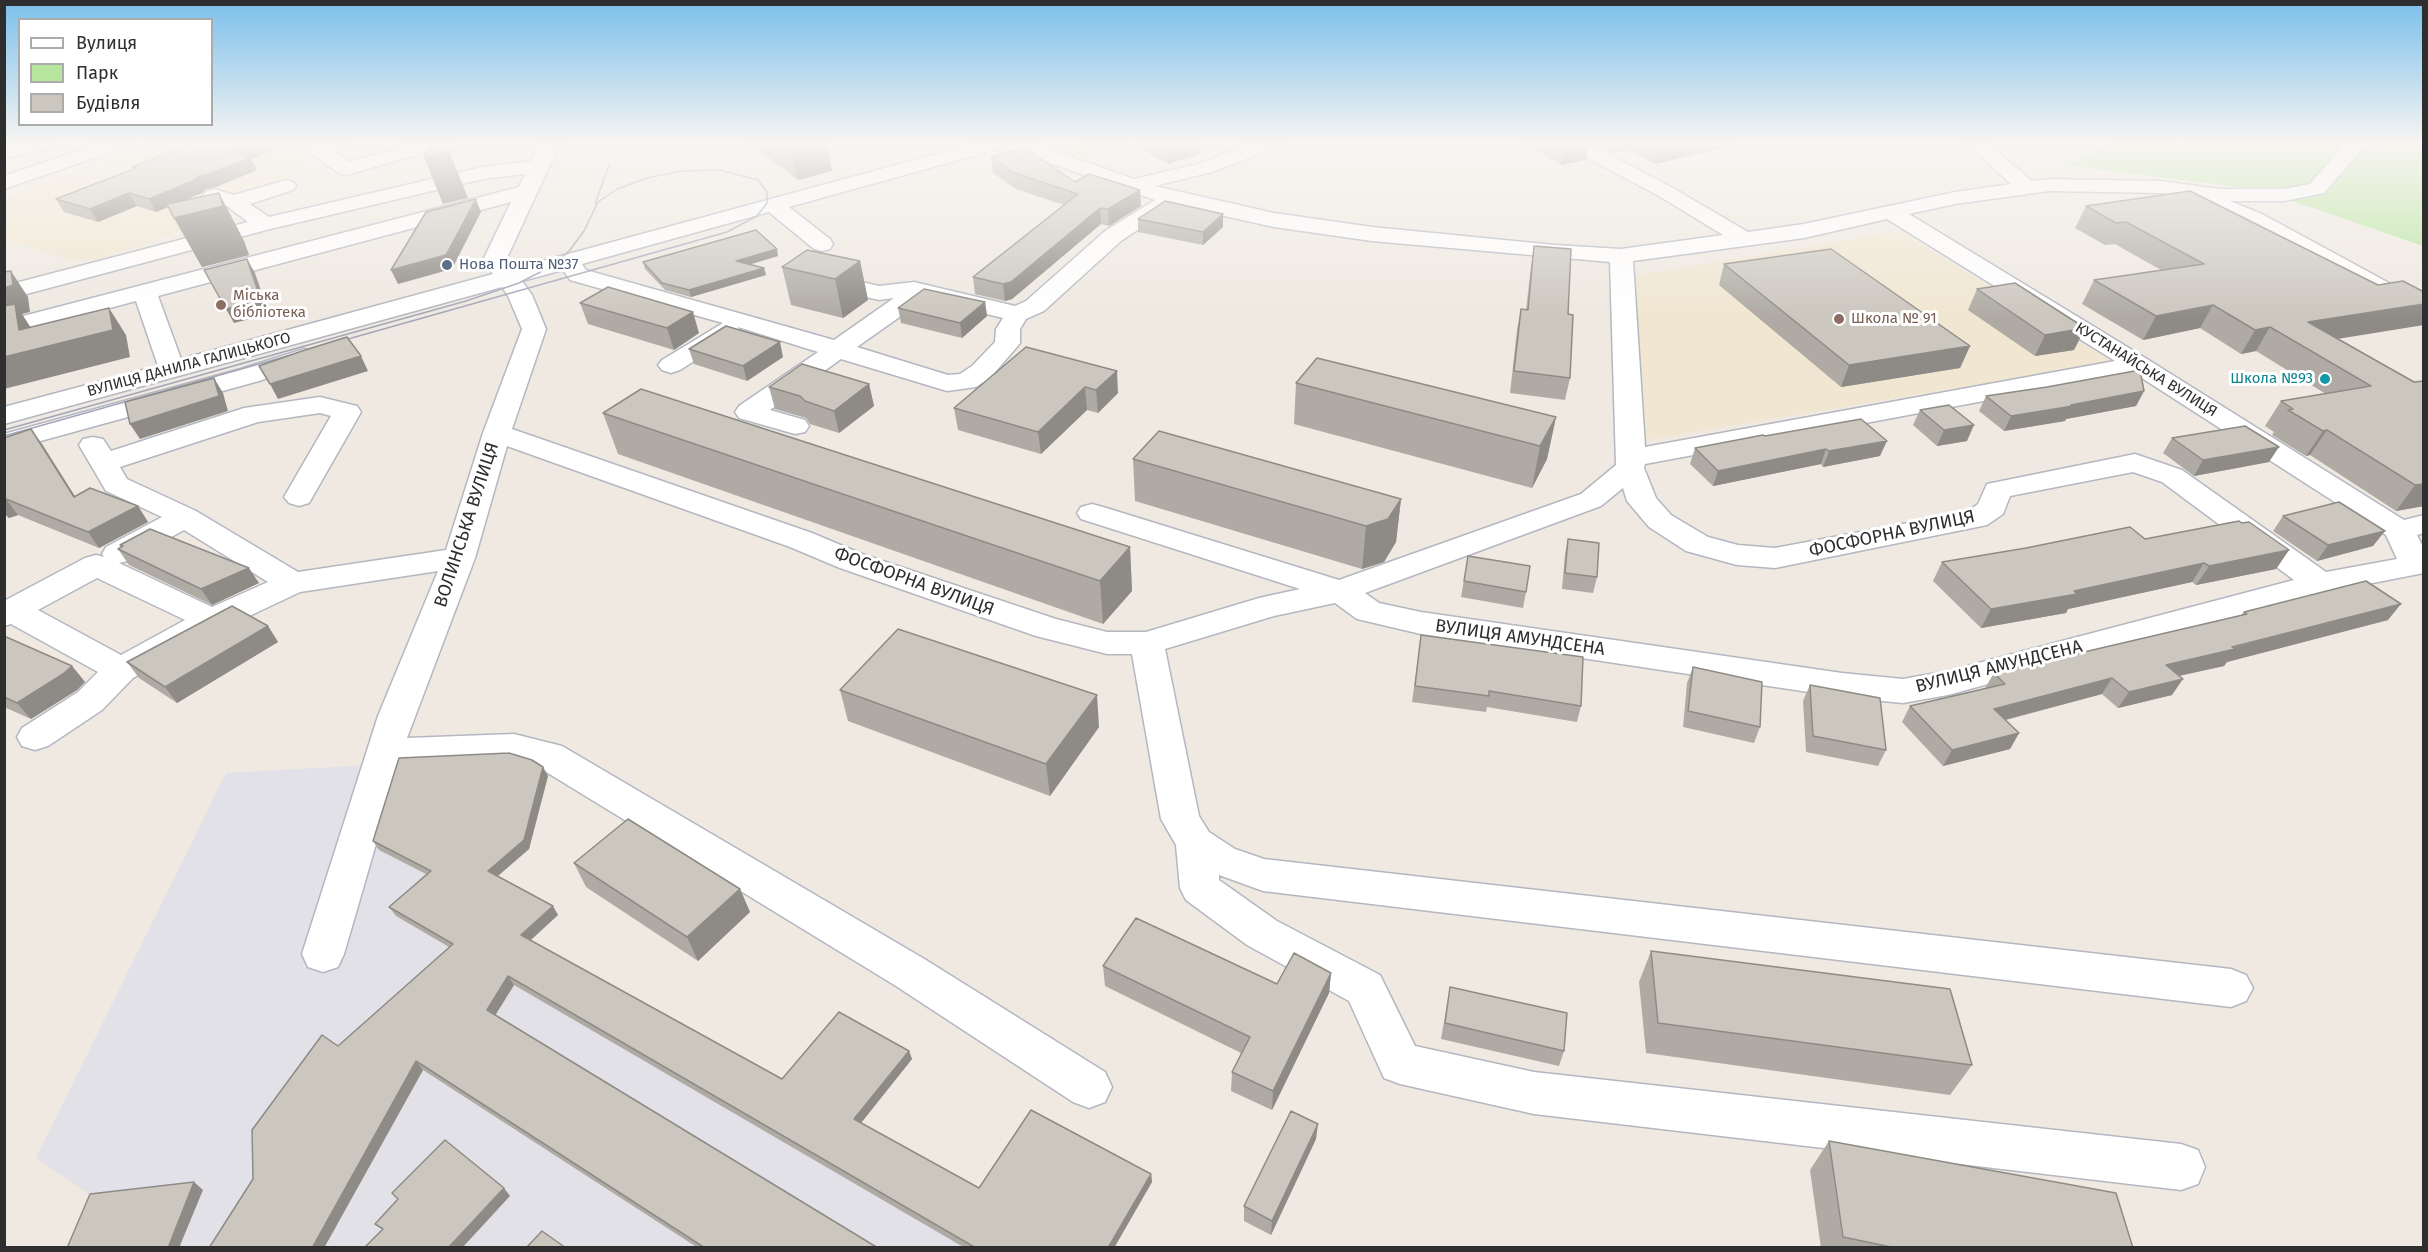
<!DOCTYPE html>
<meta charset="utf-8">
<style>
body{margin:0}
#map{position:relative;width:2428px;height:1252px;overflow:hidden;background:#efe9e1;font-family:"Fira Sans",sans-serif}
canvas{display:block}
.frame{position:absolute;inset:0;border:6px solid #2e2e2e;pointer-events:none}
.legend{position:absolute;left:18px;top:18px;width:195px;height:108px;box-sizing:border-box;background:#fff;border:2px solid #ababab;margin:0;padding:8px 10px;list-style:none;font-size:18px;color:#2e2e2e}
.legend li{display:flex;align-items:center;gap:12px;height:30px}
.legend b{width:30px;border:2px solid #ababab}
</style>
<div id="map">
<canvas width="2428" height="1252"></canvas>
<div class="frame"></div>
<ul class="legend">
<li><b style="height:8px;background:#fff"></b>Вулиця</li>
<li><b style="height:16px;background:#b6e59e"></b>Парк</li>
<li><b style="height:16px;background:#cbc7bf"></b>Будівля</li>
</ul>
</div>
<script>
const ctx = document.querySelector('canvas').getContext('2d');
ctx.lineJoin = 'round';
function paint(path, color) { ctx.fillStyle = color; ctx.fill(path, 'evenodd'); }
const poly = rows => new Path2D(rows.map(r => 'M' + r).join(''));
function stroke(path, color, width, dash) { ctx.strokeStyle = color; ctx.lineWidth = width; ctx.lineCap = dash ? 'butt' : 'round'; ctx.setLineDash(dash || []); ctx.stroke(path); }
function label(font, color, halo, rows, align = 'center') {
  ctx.font = font + ' "Fira Sans",sans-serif'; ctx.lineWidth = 6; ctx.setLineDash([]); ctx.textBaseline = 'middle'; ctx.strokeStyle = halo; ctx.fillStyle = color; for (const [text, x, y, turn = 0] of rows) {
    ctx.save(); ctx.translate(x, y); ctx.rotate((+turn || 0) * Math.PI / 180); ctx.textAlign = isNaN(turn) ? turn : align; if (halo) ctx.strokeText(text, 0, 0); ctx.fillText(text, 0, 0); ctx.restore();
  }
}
const industrial = poly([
 [406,763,550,765,529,849,494,880,558,915,527,944,1074,1247,80,1247,99,1201,36,1158,226,773]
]);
const education = poly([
 [152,143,321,143,286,191,125,251,98,259,69,260,5,239,5,206,9,196],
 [1900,231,2112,362,1646,440,1631,276]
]);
const green = poly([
 [1086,143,1126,143,1080,156,1067,148],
 [2114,143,2166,143,2196,146,2191,143,2423,143,2423,246,2261,190,2065,165]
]);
const minor = poly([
 [21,143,54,143,51,147,4,159,4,147,21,143],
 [101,143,129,143,126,147,4,189,4,176,101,143],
 [318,143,344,143,341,147,332,150,349,162,416,143,447,143,444,147,346,175,339,173,313,155,310,151,318,143],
 [540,143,560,143,506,260,513,269,977,143,1032,143,1134,179,1198,164,1253,143,1280,143,1277,147,1212,172,1155,186,1274,213,1372,227,1555,245,1621,249,1723,235,1659,196,1567,147,1564,143,1588,143,1673,188,1748,232,1804,224,1955,192,2011,184,1966,143,1987,143,2032,181,2049,179,2160,181,2220,189,2284,189,2310,184,2346,143,2373,143,2370,147,2362,149,2324,193,2284,201,2230,201,2262,214,2424,302,2424,319,2415,317,2246,224,2204,205,2200,201,2202,199,2160,193,2049,191,1955,204,1909,214,2147,359,2404,520,2424,515,2424,533,2417,535,2424,549,2424,573,2321,593,1948,695,1903,703,1842,697,1421,634,1357,619,1335,603,1274,616,1165,649,1199,816,1209,832,1235,849,1264,859,2231,969,2246,975,2253,988,2246,1001,2231,1007,1263,891,1219,875,1219,880,1277,921,1380,975,1415,1046,1534,1072,2181,1144,2198,1150,2205,1167,2198,1184,2181,1190,1534,1114,1400,1084,1384,1078,1349,1001,1247,945,1186,900,1180,888,1176,845,1161,819,1132,654,1107,654,1036,636,840,568,790,547,507,446,475,558,407,738,514,734,562,746,926,960,1105,1072,1112,1087,1105,1102,1089,1108,1073,1102,896,986,538,767,514,760,399,765,344,954,338,967,323,972,308,967,302,954,378,716,438,571,300,592,224,628,133,678,102,710,48,746,35,750,22,746,17,737,22,728,78,692,98,672,11,624,4,626,4,601,85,558,96,555,104,557,102,554,106,547,162,517,106,491,79,445,83,439,93,437,103,439,111,451,244,408,320,397,357,406,361,412,309,503,299,506,289,503,284,497,331,416,320,413,258,422,120,467,127,479,196,511,298,572,446,550,483,433,522,329,508,296,502,287,4,424,4,407,158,366,136,301,4,336,4,321,519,187,525,174,483,179,270,229,4,300,4,286,248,222,227,206,207,199,203,195,207,191,214,189,234,195,286,180,293,182,296,186,293,190,250,204,269,217,483,167,531,161,540,143],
 [1005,147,1155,200,1105,231,1026,301,1015,306,914,282,879,286,823,273,815,275,811,280,815,285,879,300,894,298,834,340,586,270,582,264,769,212,814,249,822,251,830,249,833,244,830,239,789,207,1005,147],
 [511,202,483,260,493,274,181,359,158,296,511,202],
 [1175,205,1274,227,1372,241,1610,262,1616,465,1581,494,1339,580,1103,507,1092,504,1081,507,1077,513,1081,519,1300,589,1259,598,1146,632,1107,632,1056,619,862,554,812,533,512,429,546,329,532,295,522,281,563,270,570,280,723,323,662,360,658,365,662,370,671,373,680,370,736,334,739,329,738,327,818,352,739,406,735,412,739,418,795,434,805,432,809,426,805,420,770,410,841,359,947,391,976,387,990,378,1016,348,1020,343,1020,329,1026,319,1044,311,1121,241,1175,205],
 [1887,219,2115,361,1645,447,1633,261,1804,238,1887,219],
 [925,299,1003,318,996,329,995,342,972,366,960,374,948,375,857,347,925,299],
 [2134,373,2386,535,2397,559,2326,572,2182,470,2135,454,1987,484,1978,504,1967,512,1775,548,1738,545,1708,537,1671,515,1656,498,1644,468,1645,464,2134,373],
 [2133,472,2162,482,2294,580,1948,671,1903,679,1842,673,1421,612,1379,603,1365,593,1601,506,1623,488,1627,501,1649,527,1686,551,1737,565,1775,568,1987,525,2003,514,2010,496,2133,472],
 [184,530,268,582,212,607,119,563,128,561,184,530],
 [97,578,185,620,121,655,38,610,97,578],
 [304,349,313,352,317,357,313,362,259,381,4,451,4,434,241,369,304,349]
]);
const tram = poly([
 [595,204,609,165],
 [4,430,466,301,519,283,552,266,570,250,584,231,598,202,617,189,647,178,682,171,719,170,758,180,767,192,767,203,757,216,727,232,334,343],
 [4,436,305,351]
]);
const wall = poly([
 [749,143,827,143,832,171,798,180],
 [1136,143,1200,143,1200,154,1168,164,1136,147],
 [1522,143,1589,143,1586,160,1561,165],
 [1592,143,1734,143,1733,145,1655,164,1629,150,1613,153],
 [274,150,251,159,257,170,216,187,206,189,202,193,184,200,219,193,244,241,249,255,202,267,168,207,156,212,137,206,98,222,64,212,56,199,133,169,132,167],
 [991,157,1141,206,1109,226,1101,224,1012,299,1005,301,975,294,973,277,1064,205,1016,189,993,173],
 [2190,191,2337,339,2414,382,2424,381,2424,506,2396,511,2310,455,2306,456,2272,435,2274,432,2265,426,2281,401,2326,394,2256,351,2241,354,2200,328,2143,340,2082,304,2094,280,2161,270,2115,244,2105,245,2075,228,2086,206],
 [1138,219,1223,227,1203,245,1138,232],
 [1534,246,1568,314,1570,378,1565,400,1510,393,1517,330,1521,309,1526,310,1531,266],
 [778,256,750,264,764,268,766,275,691,297,665,290,645,269,643,262],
 [860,261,868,300,843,318,791,305,782,267],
 [1724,264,1970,346,1960,368,1841,387,1719,285],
 [1977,289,2085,328,2074,350,2035,356,1968,310],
 [985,302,987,316,962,338,901,323,898,308],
 [580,303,699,333,674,350,588,324],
 [1026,347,1118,393,1098,413,1087,410,1041,454,958,430,954,408],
 [689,349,783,357,747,381,694,364],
 [1296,383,1556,417,1547,459,1532,488,1294,424],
 [869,384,874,406,839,433,810,424,806,418,775,409,769,387],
 [2144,391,2136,406,2066,419,2065,421,2004,431,1979,411,1986,396],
 [1920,410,1967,441,1937,446,1913,425],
 [603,413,1130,547,1132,591,1103,624,618,454],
 [1765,436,1880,456,1823,467,1821,464,1713,486,1690,464,1695,448],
 [4,438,42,444,74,496,138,506,148,522,99,548,18,515,9,518,4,513],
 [2172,438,2269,462,2194,476,2163,453],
 [1133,459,1401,499,1396,542,1384,562,1362,569,1135,501],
 [2283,516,2373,546,2317,561,2273,531],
 [1568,539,1597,577,1593,593,1562,589,1565,554],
 [2145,539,2289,550,2276,569,2196,585,2192,582,2068,609,2066,613,1981,628,1933,581,1942,562],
 [120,545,259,583,212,605,129,565,118,549,122,547],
 [1468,556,1526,592,1523,608,1461,597],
 [2244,612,2388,620,2227,662,2224,666,2179,676,2172,695,2118,708,2102,694,2006,720,2019,733,2010,749,1943,766,1902,722,1910,706,1985,688,1994,673,2241,615],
 [268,626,278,642,177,703,139,678,127,662],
 [1421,635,1581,706,1577,722,1487,707,1486,712,1412,702],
 [4,636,72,666,85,682,77,690,31,719,4,707],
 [1693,667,1760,727,1754,743,1683,727,1687,683],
 [1810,685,1886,750,1878,766,1806,752,1803,701],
 [840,690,1099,727,1050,796,848,721],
 [543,767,548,776,529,849,498,876,558,915,530,941,782,1079,909,1051,912,1059,861,1123,979,1188,1151,1174,1152,1182,1114,1248,965,1248,514,985,495,1015,878,1248,698,1248,423,1070,324,1248,209,1248,338,1046,449,947,396,916,389,907,426,874,379,850,373,841],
 [574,863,740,889,750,912,698,961,586,887],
 [1651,951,1972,1065,1950,1095,1646,1053,1639,982],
 [1103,966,1277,984,1331,973,1329,993,1272,1110,1231,1091,1232,1072,1241,1053,1105,986],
 [1450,987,1564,1051,1559,1066,1441,1039],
 [1316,1139,1271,1235,1244,1221,1244,1206],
 [1829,1141,2133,1248,1821,1248,1810,1170]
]);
const shadedWall = poly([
 [254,143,270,143,274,150,251,159,257,170,216,187,206,189,202,193,156,212,149,199,230,152],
 [799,143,827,143,832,171,798,180,790,145],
 [1167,143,1200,143,1200,154,1168,164],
 [1566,143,1589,143,1586,160,1561,165],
 [1615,143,1630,143,1629,150,1613,153],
 [1659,143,1734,143,1733,145,1655,164],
 [449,151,468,198,443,204,424,157],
 [1140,190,1141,206,1109,226,1108,209],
 [129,193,137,206,98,222,90,209],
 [219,193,244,241,249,255,202,267,174,218],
 [476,199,481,212,452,269,398,284,391,270],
 [1100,208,1101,224,1012,299,1005,301,1003,284],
 [1223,214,1223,227,1203,245,1203,232],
 [777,249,778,256,738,268,736,261],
 [247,259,255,273,269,314,234,323,226,309],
 [860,261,868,300,843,318,835,279],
 [764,268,766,275,691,297,689,290],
 [11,271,28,297,30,312,22,314,33,331,109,308,126,335,130,357,4,389,4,288],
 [985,302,987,316,962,338,960,323],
 [2424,304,2424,325,2300,345,2308,322],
 [2213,305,2200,328,2143,340,2156,316],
 [693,312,699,333,674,350,667,328],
 [2270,327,2256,351,2241,354,2255,330],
 [2085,328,2074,350,2035,356,2045,335],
 [780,342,783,357,747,381,743,366],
 [1970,346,1960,368,1841,387,1849,365],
 [361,356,368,371,278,399,270,384],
 [1117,371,1118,393,1098,413,1096,390],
 [214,378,223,393,228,411,140,439,130,424],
 [869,384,874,406,839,433,834,411],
 [1085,387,1087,410,1041,454,1038,432],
 [2144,391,2136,406,2066,419,2065,421,2004,431,2011,416],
 [1556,417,1547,459,1532,488,1540,446],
 [1974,425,1967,441,1937,446,1944,430],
 [31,429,42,444,85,512,74,497],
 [2327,430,2310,455,2306,456,2323,431],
 [1887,441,1880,456,1823,467,1829,451],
 [2279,447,2269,462,2194,476,2203,460],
 [1826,449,1821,464,1713,486,1718,471],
 [2424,484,2424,506,2396,511,2415,485],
 [6,499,18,515,9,518,4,513,4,500],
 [1401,499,1396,542,1384,562,1362,569,1366,526],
 [138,506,148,522,99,548,88,532],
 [2385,531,2373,546,2317,561,2328,545],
 [1130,547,1132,591,1103,624,1100,581],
 [2289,550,2276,569,2196,585,2209,566],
 [2204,563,2192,582,2068,609,2066,613,1981,628,1991,609],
 [249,568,259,583,212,605,201,589],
 [2401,604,2388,620,2227,662,2224,666,2155,681,2166,665],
 [268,626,278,642,177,703,165,687],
 [72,666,85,682,77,690,31,719,17,703],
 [2112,678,2102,694,1985,725,1994,709],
 [2183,679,2172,695,2118,708,2129,692],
 [1097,695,1099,727,1050,796,1046,764],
 [2019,733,2010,749,1943,766,1952,750],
 [543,767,548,776,529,849,493,880,488,871],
 [740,889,750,912,698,961,687,937],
 [553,906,558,915,526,944,521,935],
 [1331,973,1329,993,1272,1110,1273,1091],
 [508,976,514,985,493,1019,487,1010],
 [909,1051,912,1059,857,1128,854,1119],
 [416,1061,423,1070,324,1248,312,1248],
 [1318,1124,1316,1139,1271,1235,1272,1221],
 [1151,1174,1152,1182,1114,1248,1108,1248],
 [194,1182,203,1190,179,1248,168,1248],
 [504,1188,510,1196,462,1248,448,1248]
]);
const building = poly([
 [195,143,254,143,230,152,250,158,209,174,199,176,195,180,149,199,129,193,90,209,56,199,136,168,132,167,195,143],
 [433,143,435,143,449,151,424,157,433,143],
 [787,143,799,143,790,145,787,143],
 [1025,148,1075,182,1089,174,1140,190,1108,209,1100,208,1011,282,1003,284,973,277,1078,194,1014,173,991,157,1025,148],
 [2190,191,2378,285,2403,281,2424,292,2424,304,2308,322,2414,382,2424,381,2424,484,2415,485,2327,430,2323,431,2288,410,2293,409,2281,401,2371,386,2270,327,2255,330,2213,305,2156,316,2094,280,2204,264,2126,222,2116,223,2086,206,2190,191],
 [219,193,223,206,174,218,167,204,219,193],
 [476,199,446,255,391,270,426,212,476,199],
 [1165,201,1223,214,1203,232,1138,219,1165,201],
 [756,230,777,249,736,261,764,268,689,290,662,283,643,262,756,230],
 [1534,246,1571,249,1568,314,1573,315,1570,378,1514,371,1521,309,1528,310,1534,246],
 [1831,249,1970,346,1849,365,1724,264,1831,249],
 [807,250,860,261,835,279,782,267,807,250],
 [247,259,261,300,226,309,204,270,247,259],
 [11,271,13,285,4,288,4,272,11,271],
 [2015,283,2085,328,2045,335,1977,289,2015,283],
 [608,287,693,312,667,328,580,303,608,287],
 [924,289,985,302,960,323,898,308,924,289],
 [15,304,19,330,109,308,113,330,4,357,4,306,15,304],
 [726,326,780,342,743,366,689,349,726,326],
 [347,337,361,356,270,384,259,366,302,351,347,337],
 [1026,347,1117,371,1096,390,1085,387,1038,432,954,408,1026,347],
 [1317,358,1556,417,1540,446,1296,383,1317,358],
 [802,364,869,384,834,411,805,401,800,396,769,387,802,364],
 [2140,370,2144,391,2071,405,2073,406,2011,416,1986,396,2047,387,2140,370],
 [214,378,219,396,130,424,125,402,214,378],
 [641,389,1130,547,1100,581,603,413,641,389],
 [1949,405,1974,425,1944,430,1920,410,1949,405],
 [1861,419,1887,441,1829,451,1826,449,1718,471,1695,448,1763,435,1765,436,1861,419],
 [2245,426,2279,447,2203,460,2172,438,2245,426],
 [31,429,74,497,90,488,138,506,88,532,6,499,4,500,4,438,31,429],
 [1159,431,1401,499,1388,519,1366,526,1133,459,1159,431],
 [2339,502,2385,531,2328,545,2283,516,2339,502],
 [2239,521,2242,523,2249,522,2289,550,2209,566,2204,563,2074,591,2077,594,1991,609,1942,562,2026,548,2130,527,2145,539,2239,521],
 [150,529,249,568,201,589,118,549,123,546,120,545,150,529],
 [1568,539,1599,543,1597,577,1565,573,1568,539],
 [1468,556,1530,566,1526,592,1464,581,1468,556],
 [2366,581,2401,604,2232,647,2235,649,2166,665,2183,679,2129,692,2112,678,1994,709,2019,733,1952,750,1910,706,2005,684,1994,673,2247,614,2244,612,2366,581],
 [232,606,268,626,165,687,127,662,232,606],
 [898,629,1097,695,1046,764,840,690,898,629],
 [1421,635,1583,657,1581,706,1489,691,1489,696,1415,686,1421,635],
 [4,636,72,666,63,674,17,703,4,697,4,636],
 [1693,667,1762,682,1760,727,1688,711,1693,667],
 [1810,685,1880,698,1886,750,1813,736,1810,685],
 [509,753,532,760,543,767,524,840,488,871,553,906,521,935,782,1079,839,1012,909,1051,854,1119,979,1188,1031,1110,1151,1174,1108,1248,976,1248,508,976,487,1010,878,1248,705,1248,416,1061,312,1248,209,1248,253,1179,252,1130,322,1035,338,1046,453,944,389,907,431,871,373,841,399,758,509,753],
 [628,819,740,889,687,937,574,863,628,819],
 [1136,918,1277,984,1294,953,1331,973,1273,1091,1232,1072,1250,1037,1103,966,1136,918],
 [1651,951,1950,989,1972,1065,1658,1023,1651,951],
 [1450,987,1567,1013,1564,1051,1445,1023,1450,987],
 [1291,1111,1318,1124,1272,1221,1244,1206,1291,1111],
 [445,1140,504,1188,448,1248,364,1248,383,1229,375,1224,398,1199,392,1193,445,1140],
 [1829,1141,2116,1193,2133,1248,1896,1248,1843,1237,1829,1141],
 [194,1182,168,1248,67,1248,90,1194,194,1182],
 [542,1231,566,1248,526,1248,542,1231]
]);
const markers = [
 [447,265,6,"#5c6f8a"],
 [221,305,6,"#8d6e63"],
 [1839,319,6,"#8d6e63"],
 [2325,379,6,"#0f9aa8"]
];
const farServicenames = [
 ["Нова Пошта №37",459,265]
];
const farEducationnames = [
 ["Міська",233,296],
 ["бібліотека",233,313],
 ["Школа № 91",1851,319]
];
const farStreetnames = [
 ["ВУЛИЦЯ ДАНИЛА ГАЛИЦЬКОГО",189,365,-15],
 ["КУСТАНАЙСЬКА ВУЛИЦЯ",2146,370,32]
];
const farCulturenames = [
 ["Школа №93",2313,379]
];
const streetNames = [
 ["ВОЛИНСЬКА ВУЛИЦЯ",467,525,-72],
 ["ФОСФОРНА ВУЛИЦЯ",1892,534,-12],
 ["ФОСФОРНА ВУЛИЦЯ",914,582,20],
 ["ВУЛИЦЯ АМУНДСЕНА",1520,638,8],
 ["ВУЛИЦЯ АМУНДСЕНА",1999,667,-14]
];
paint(industrial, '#e3e1e8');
paint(education, '#f0e6d1');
paint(green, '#b6e59e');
stroke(minor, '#b4b7c1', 3);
paint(minor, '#fff');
stroke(tram, '#a3a6b8', 1.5);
paint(wall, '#afaba4');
paint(shadedWall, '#8e8b86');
paint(building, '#cbc7bf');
stroke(building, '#8e8b86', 1.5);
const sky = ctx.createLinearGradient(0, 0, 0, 318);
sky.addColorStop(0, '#7abfeb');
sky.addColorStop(0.45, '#f8f5f2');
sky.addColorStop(1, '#f8f5f200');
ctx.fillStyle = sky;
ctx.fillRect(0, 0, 2428, 318);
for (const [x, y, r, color] of markers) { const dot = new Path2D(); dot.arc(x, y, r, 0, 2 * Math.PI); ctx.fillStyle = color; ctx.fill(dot); stroke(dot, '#fff', 2); }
label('15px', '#4e5e75', '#fff', farServicenames, 'left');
label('15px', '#785e54', '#fff', farEducationnames, 'left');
label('15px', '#2e2e2e', '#fff', farStreetnames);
label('15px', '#0d838f', '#fff', farCulturenames, 'right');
label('18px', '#2e2e2e', '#fff', streetNames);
</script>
